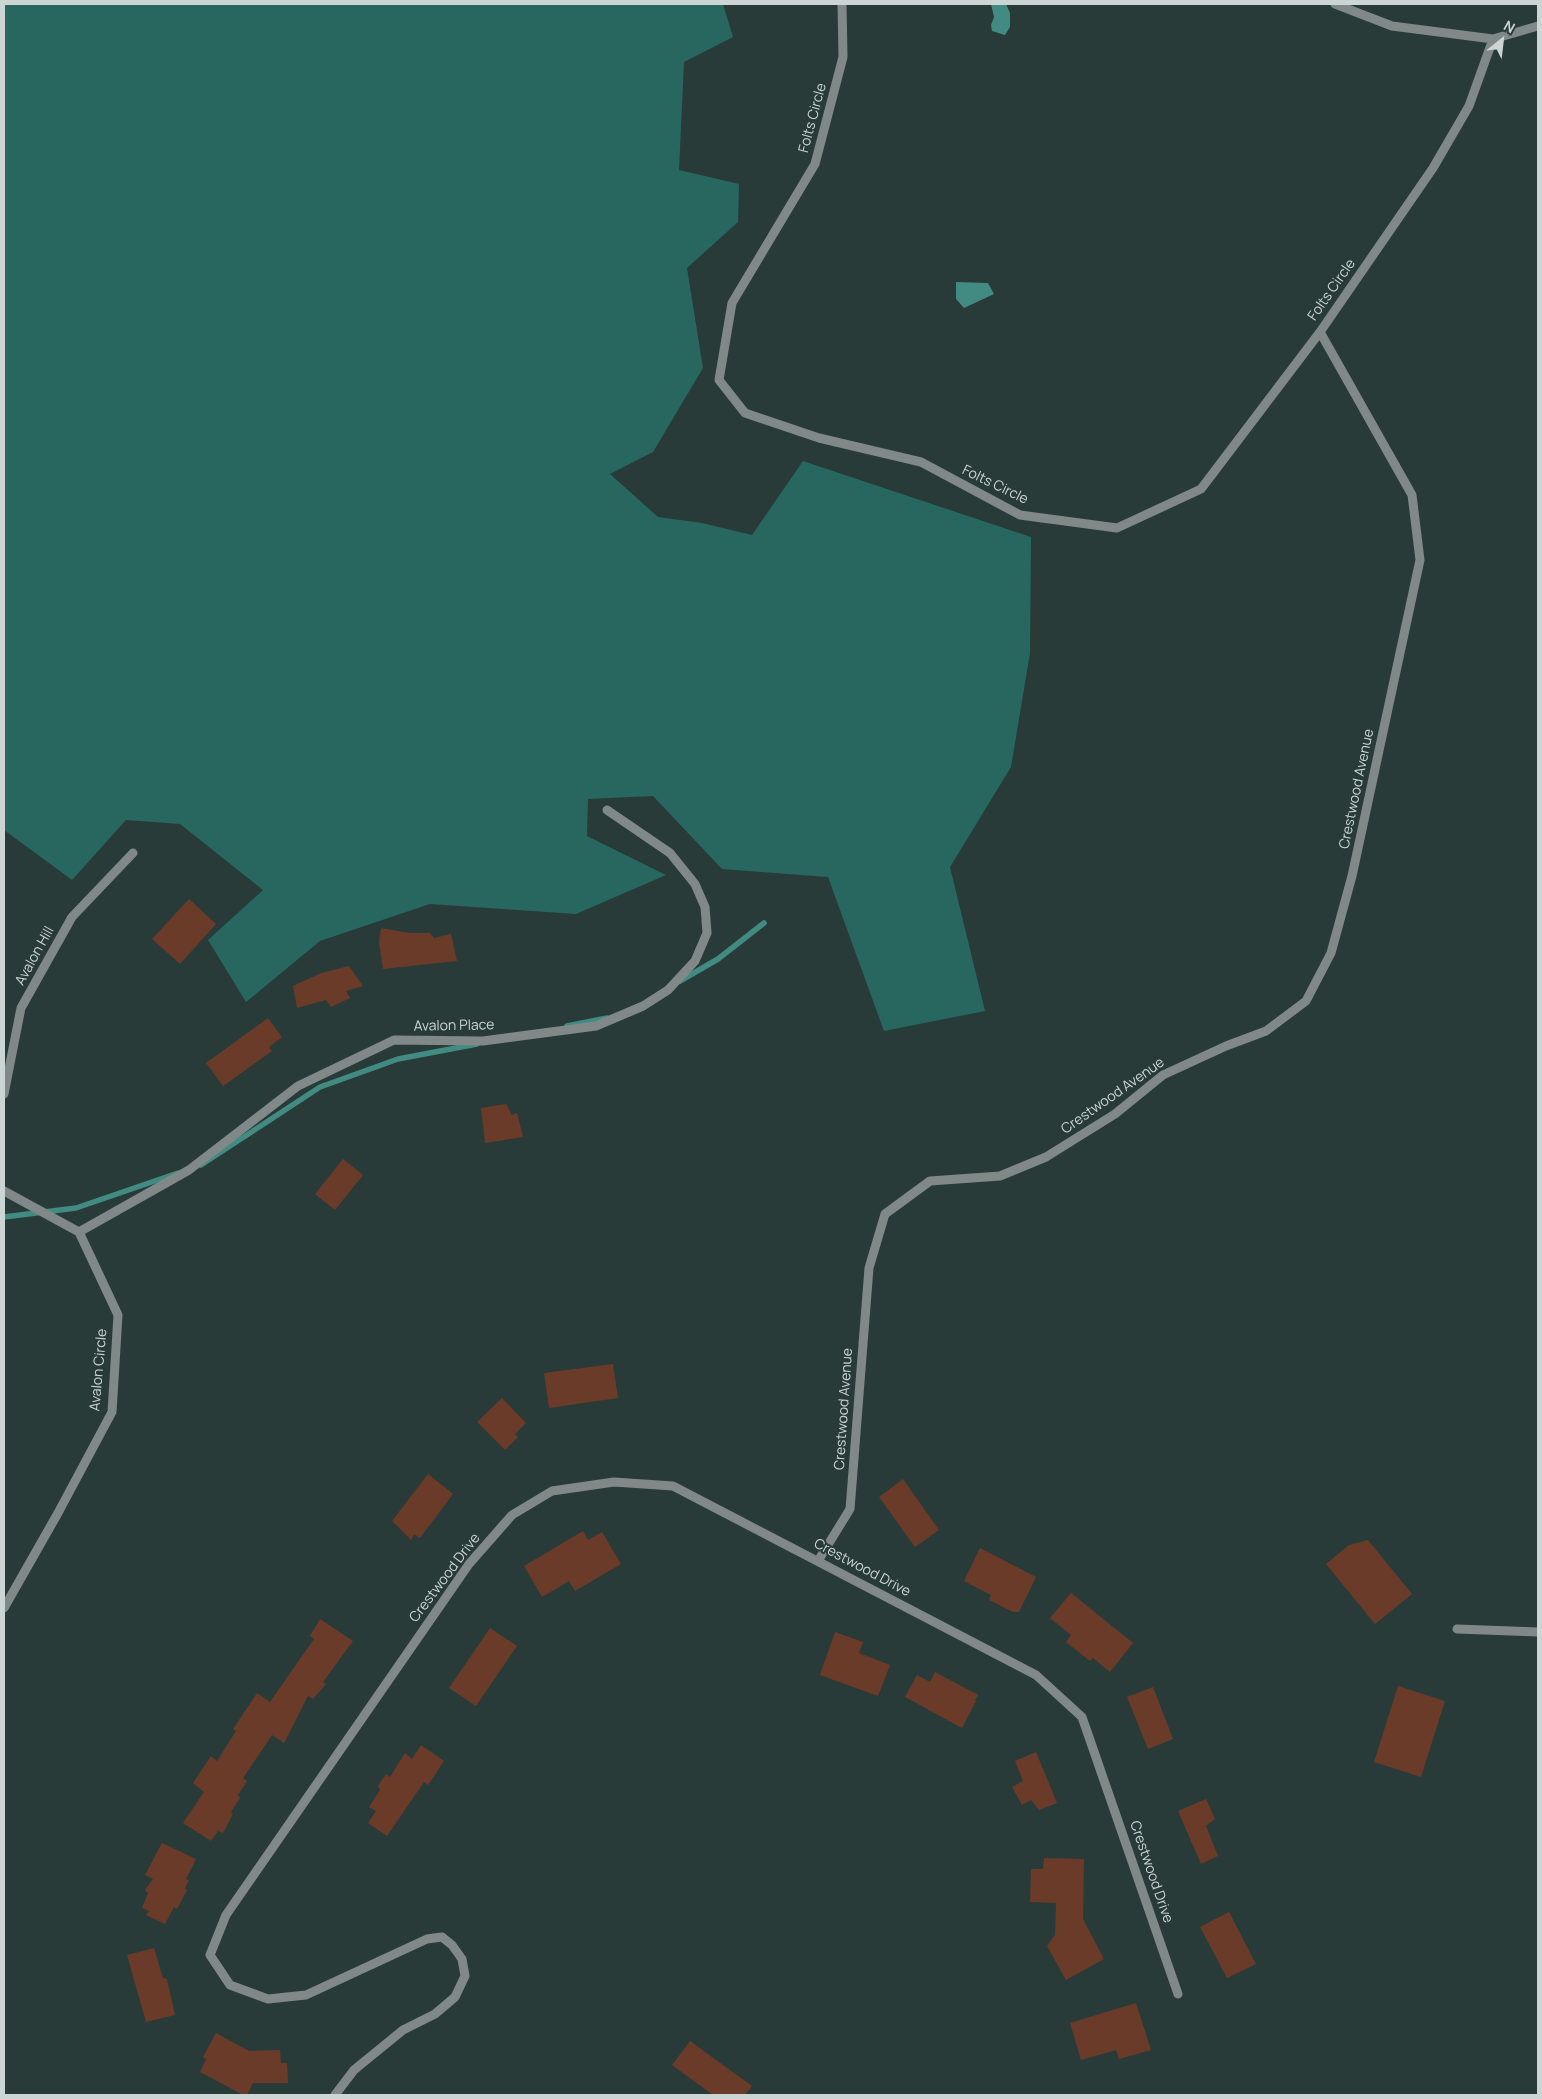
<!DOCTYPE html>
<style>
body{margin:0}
#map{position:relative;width:1542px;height:2099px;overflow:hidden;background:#293b39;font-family:Manrope,sans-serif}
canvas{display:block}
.frame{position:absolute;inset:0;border:5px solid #cad5d4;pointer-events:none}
.north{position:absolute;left:1477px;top:15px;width:50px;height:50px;-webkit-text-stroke:4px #293b39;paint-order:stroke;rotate:29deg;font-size:14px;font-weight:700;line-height:20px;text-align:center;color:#cad5d4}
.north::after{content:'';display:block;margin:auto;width:18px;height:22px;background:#cad5d4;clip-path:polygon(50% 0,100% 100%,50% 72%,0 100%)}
</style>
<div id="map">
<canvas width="1542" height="2099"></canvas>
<div class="frame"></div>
<div class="north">N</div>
</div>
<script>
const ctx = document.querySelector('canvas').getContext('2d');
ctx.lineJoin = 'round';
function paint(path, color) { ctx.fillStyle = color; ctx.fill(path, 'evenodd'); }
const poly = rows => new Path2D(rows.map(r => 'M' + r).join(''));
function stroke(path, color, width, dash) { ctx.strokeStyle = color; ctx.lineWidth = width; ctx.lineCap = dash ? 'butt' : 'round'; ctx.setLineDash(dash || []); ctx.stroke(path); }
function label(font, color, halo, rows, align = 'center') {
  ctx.font = font + ' Manrope,sans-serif'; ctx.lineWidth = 4; ctx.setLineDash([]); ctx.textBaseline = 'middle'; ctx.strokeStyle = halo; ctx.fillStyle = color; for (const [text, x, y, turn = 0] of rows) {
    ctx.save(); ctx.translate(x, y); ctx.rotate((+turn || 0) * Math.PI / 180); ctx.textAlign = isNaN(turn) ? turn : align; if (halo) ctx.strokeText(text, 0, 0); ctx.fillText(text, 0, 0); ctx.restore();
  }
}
const green = poly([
 [4,4,723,4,733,37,684,62,679,170,739,184,738,222,687,268,703,368,653,452,610,474,658,517,702,523,752,535,803,461,1031,537,1030,653,1011,767,950,867,985,1011,884,1031,828,877,722,869,653,796,588,799,587,836,666,875,576,914,430,904,320,941,246,1002,208,940,263,890,180,824,126,820,72,880,4,830]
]);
const water = poly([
 [991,4,1006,4,1010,13,1010,27,1005,35,992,31,991,25,994,17],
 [956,282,988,283,994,294,964,308,956,299]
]);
const stream = poly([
 [680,981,718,959,764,923],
 [567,1026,607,1018],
 [201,1165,320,1087,398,1059,477,1044],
 [4,1217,76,1208,178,1173]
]);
const building = poly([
 [189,899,216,924,180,964,152,939],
 [381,928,409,933,430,933,434,938,451,934,457,961,383,969,379,942],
 [349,966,363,986,346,991,350,998,331,1007,326,1000,297,1008,293,986,321,973],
 [268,1018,282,1037,269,1047,272,1051,223,1086,206,1063],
 [506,1104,512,1115,517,1113,523,1137,485,1143,481,1108],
 [343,1159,363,1175,335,1210,315,1194],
 [613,1364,618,1398,549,1408,544,1373],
 [502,1398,526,1423,515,1434,518,1437,505,1450,477,1422],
 [428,1474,453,1494,420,1538,414,1534,411,1540,392,1521],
 [903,1479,939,1530,915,1547,879,1497],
 [583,1531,588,1540,602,1532,621,1564,575,1591,569,1581,542,1597,524,1566],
 [1368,1540,1412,1594,1375,1624,1326,1564,1349,1545],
 [980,1548,1036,1577,1019,1612,1013,1612,989,1600,991,1595,964,1581],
 [1071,1593,1133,1643,1110,1672,1093,1658,1090,1661,1066,1642,1071,1635,1050,1618],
 [320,1619,353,1641,323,1682,326,1684,313,1699,308,1696,284,1743,272,1735,243,1778,247,1781,238,1795,240,1798,231,1812,233,1814,223,1833,218,1831,211,1841,183,1823,204,1792,193,1783,211,1756,217,1761,236,1731,233,1729,257,1693,270,1702,314,1639,310,1636],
 [490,1628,517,1646,476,1706,449,1688],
 [835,1632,863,1642,859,1653,890,1665,878,1696,820,1675],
 [935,1672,978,1695,975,1700,976,1701,962,1728,905,1697,917,1675,930,1682],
 [1398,1686,1445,1701,1421,1777,1374,1762],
 [1153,1687,1173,1739,1148,1749,1127,1697],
 [421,1745,444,1761,428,1785,424,1782,387,1836,368,1823,376,1811,369,1807,380,1790,378,1786,386,1774,390,1777,405,1753,412,1759],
 [1036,1752,1057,1803,1039,1810,1031,1800,1022,1805,1012,1787,1023,1781,1015,1761],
 [1206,1799,1215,1819,1206,1826,1218,1856,1201,1864,1178,1811],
 [162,1843,196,1859,186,1879,189,1880,185,1888,187,1890,177,1909,174,1907,165,1924,146,1915,149,1911,142,1908,148,1893,145,1890,153,1879,145,1875],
 [1044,1858,1084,1859,1083,1919,1104,1959,1066,1980,1047,1946,1055,1935,1056,1903,1030,1902,1031,1869,1043,1869],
 [1229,1912,1256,1964,1227,1978,1200,1927],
 [154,1948,163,1978,167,1979,175,2015,146,2022,127,1955],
 [1136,2003,1151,2050,1119,2059,1116,2050,1081,2060,1070,2023],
 [216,2033,249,2051,280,2050,281,2063,287,2063,288,2083,253,2083,247,2095,243,2095,200,2072,206,2059,203,2057],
 [690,2041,752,2086,745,2095,713,2095,672,2065]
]);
const minor = poly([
 [842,4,843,57,815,164,732,303,719,380,745,413,819,438,921,462,1020,515,1117,528,1201,489,1320,332,1433,168,1469,106,1493,39],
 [1335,4,1392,26,1493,39,1538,26],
 [4,1094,21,1008,72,917,133,853],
 [4,1191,79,1232,118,1315,112,1412,58,1513,4,1608],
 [79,1232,189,1170,298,1086,394,1040,483,1041,596,1026,643,1006,668,990,695,961,707,933,705,907,695,884,670,853,607,810],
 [818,1561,850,1509,869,1268,885,1214,930,1181,1000,1176,1046,1157,1115,1114,1163,1075,1226,1046,1266,1031,1306,1001,1331,953,1352,876,1420,560,1412,495,1320,332],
 [1457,1629,1538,1632],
 [335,2095,354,2070,403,2030,435,2014,455,1997,465,1976,462,1959,452,1945,442,1937,427,1939,306,1995,268,1999,230,1985,210,1955,226,1915,469,1564,512,1515,552,1491,614,1482,673,1486,1036,1675,1082,1717,1178,1994]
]);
const streetNames = [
 ["Folts Circle",813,118,-75],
 ["Folts Circle",1332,290,-55],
 ["Folts Circle",995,485,26],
 ["Crestwood Avenue",1357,789,-78],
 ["Avalon Hill",35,956,-61],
 ["Avalon Place",454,1026,-1],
 ["Crestwood Avenue",1113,1096,-35],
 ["Avalon Circle",99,1370,-85],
 ["Crestwood Avenue",844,1409,-86],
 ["Crestwood Drive",862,1568,28],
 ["Crestwood Drive",445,1578,-53],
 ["Crestwood Drive",1151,1872,71]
];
paint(green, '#276760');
paint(water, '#418b82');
stroke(stream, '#418b82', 5.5);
paint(building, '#6b3b29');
stroke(minor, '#808988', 9);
label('14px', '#cad5d4', '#293b39', streetNames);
</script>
